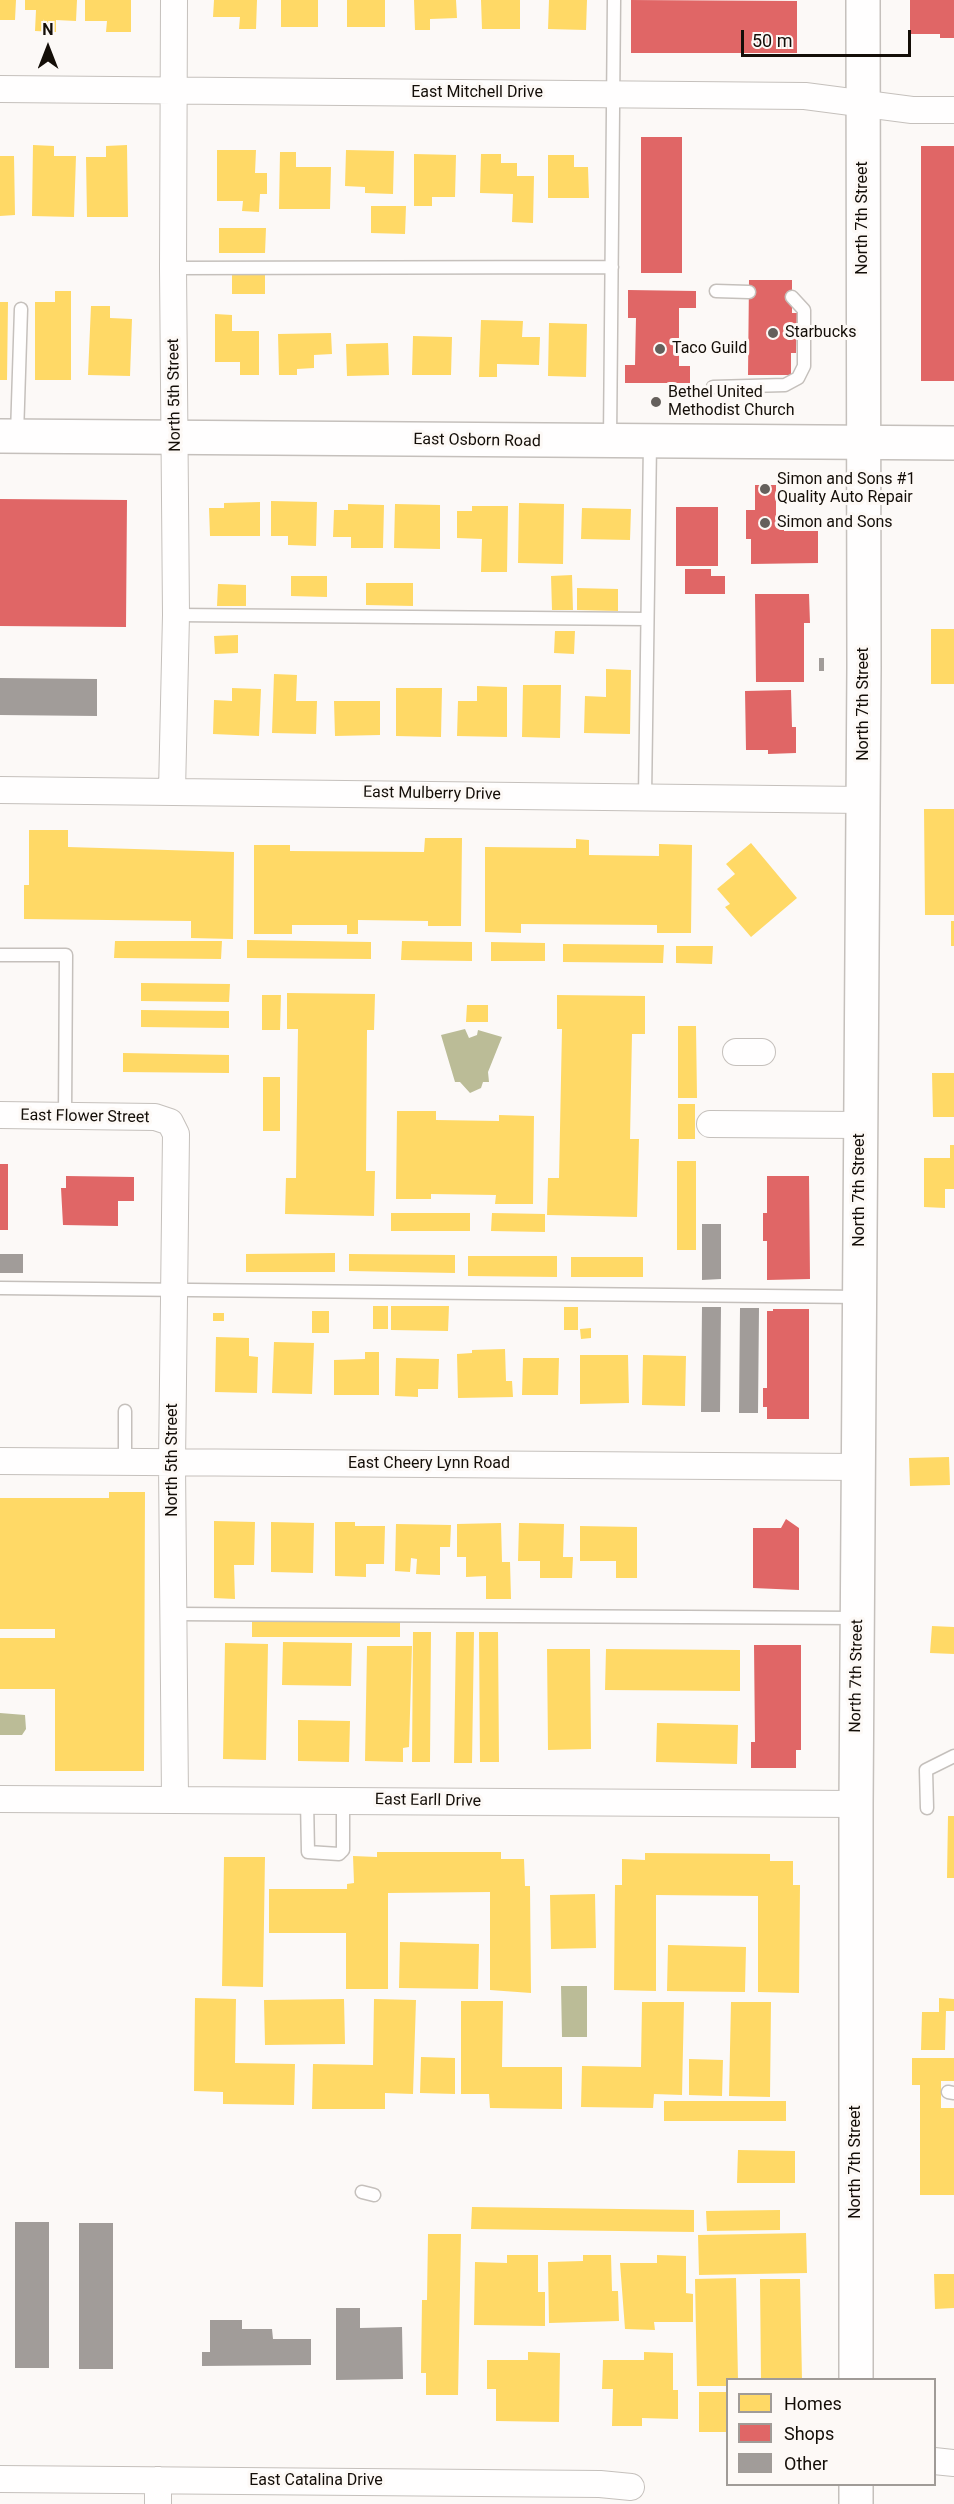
<!DOCTYPE html>
<style>
body{margin:0}
#map{position:relative;width:954px;height:2504px;overflow:hidden;background:#fcf9f7;font-family:Roboto,sans-serif}
canvas{display:block}
.legend{position:absolute;left:726px;top:2378px;width:210px;height:108px;box-sizing:border-box;background:#fdf9f6;border:2px solid #a09b97;margin:0;padding:8px 10px;list-style:none;font-size:18px;color:#140e08}
.legend li{display:flex;align-items:center;gap:12px;height:30px}
.legend b{width:30px;border:2px solid #a09b97}
.north{position:absolute;left:18px;top:18px;width:60px;height:60px;-webkit-text-stroke:4px #fdf9f6;paint-order:stroke;rotate:0deg;font-size:16px;font-weight:700;line-height:24px;text-align:center;color:#140e08}
.north::after{content:'';display:block;margin:auto;width:21px;height:27px;background:#140e08;clip-path:polygon(50% 0,100% 100%,50% 72%,0 100%)}
.scale{position:absolute;left:741px;top:30px;width:170px;height:27px;box-sizing:border-box;border:3px solid #140e08;border-top:0;padding-left:8px;font-size:18px;line-height:21px;white-space:nowrap;color:#140e08;-webkit-text-stroke:4px #fdf9f6;paint-order:stroke}
</style>
<div id="map">
<canvas width="954" height="2504"></canvas>
<ul class="legend">
<li><b style="height:16px;background:#ffd966"></b>Homes</li>
<li><b style="height:16px;background:#e06666"></b>Shops</li>
<li><b style="height:16px;background:#a19c99"></b>Other</li>
</ul>
<div class="north">N</div>
<div class="scale">50 m</div>
</div>
<script>
const ctx = document.querySelector('canvas').getContext('2d');
ctx.lineJoin = 'round';
function paint(path, color) { ctx.fillStyle = color; ctx.fill(path, 'evenodd'); }
const poly = rows => new Path2D(rows.map(r => 'M' + r).join(''));
function stroke(path, color, width, dash) { ctx.strokeStyle = color; ctx.lineWidth = width; ctx.lineCap = dash ? 'butt' : 'round'; ctx.setLineDash(dash || []); ctx.stroke(path); }
function label(font, color, halo, rows, align = 'center') {
  ctx.font = font + ' Roboto,sans-serif'; ctx.lineWidth = 6; ctx.setLineDash([]); ctx.textBaseline = 'middle'; ctx.strokeStyle = halo; ctx.fillStyle = color; for (const [text, x, y, turn = 0] of rows) {
    ctx.save(); ctx.translate(x, y); ctx.rotate((+turn || 0) * Math.PI / 180); ctx.textAlign = isNaN(turn) ? turn : align; if (halo) ctx.strokeText(text, 0, 0); ctx.fillText(text, 0, 0); ctx.restore();
  }
}
const water = poly([
 [465,1029,469,1038,477,1035,478,1030,502,1037,488,1072,489,1082,483,1082,481,1088,470,1093,460,1082,455,1082,441,1035],
 [0,1713,25,1715,26,1729,22,1735,0,1735],
 [561,1986,587,1986,587,2037,562,2037]
]);
const homes = poly([
 [0,0,16,0,15,20,0,20],
 [25,0,77,0,76,21,56,20,56,32,35,31,36,10,25,10],
 [85,0,131,0,131,32,106,32,107,21,85,21],
 [214,0,257,0,256,29,239,29,240,17,213,17],
 [281,0,318,0,318,27,281,27],
 [347,0,385,0,385,27,347,27],
 [414,0,456,0,457,18,430,19,430,30,415,30],
 [481,0,520,0,520,29,482,29],
 [549,0,587,0,586,30,548,29],
 [33,145,54,146,54,156,76,156,74,217,32,216],
 [127,145,128,217,87,217,86,157,106,157,106,146],
 [217,150,256,150,255,173,267,173,267,194,260,194,259,212,242,211,243,201,217,201],
 [346,150,394,151,393,194,365,193,365,187,345,186],
 [280,152,296,152,296,167,331,167,330,209,279,209],
 [414,154,456,155,455,197,432,197,432,206,414,206],
 [481,154,501,154,501,163,517,163,517,176,534,176,533,223,512,222,513,194,480,193],
 [548,155,574,155,574,167,588,167,589,198,548,198],
 [0,156,14,156,15,215,0,216],
 [371,206,406,206,405,234,371,233],
 [219,228,266,228,265,253,219,253],
 [232,273,265,273,265,294,232,294],
 [55,291,71,291,71,380,35,380,35,302,55,302],
 [0,302,8,302,7,380,0,380],
 [91,306,110,306,110,318,132,319,130,376,88,375],
 [215,314,232,315,232,331,259,331,259,375,240,375,240,362,215,362],
 [481,320,523,321,522,337,540,337,539,365,497,364,497,377,479,377],
 [549,323,587,324,586,377,548,376],
 [331,333,332,354,314,355,314,368,297,369,297,375,279,375,278,334],
 [413,336,452,337,451,375,412,375],
 [388,343,389,375,347,376,346,344],
 [271,501,317,502,316,546,288,545,288,536,271,536],
 [260,502,260,536,210,536,209,508,224,508,224,503],
 [519,503,564,504,563,564,518,563],
 [348,504,384,505,383,548,351,548,351,537,333,537,334,510,348,510],
 [395,504,440,505,440,549,394,548],
 [472,506,508,506,507,572,481,572,482,539,457,538,457,511,472,511],
 [582,508,631,509,630,540,581,539],
 [572,575,573,610,552,610,551,576],
 [291,576,327,576,327,597,291,596],
 [366,583,413,583,413,606,366,605],
 [218,584,246,585,246,606,217,606],
 [577,588,618,589,618,611,577,610],
 [931,629,954,629,954,684,931,684],
 [555,631,575,631,574,654,554,653],
 [238,635,238,653,215,654,214,636],
 [606,669,631,670,630,734,584,733,585,696,606,697],
 [274,674,297,675,296,701,317,701,316,734,272,733],
 [523,685,561,685,560,738,522,737],
 [477,686,507,687,507,737,457,736,458,701,477,701],
 [232,688,261,689,259,736,213,734,214,700,232,701],
 [396,688,442,688,441,737,396,736],
 [334,701,380,701,380,735,335,736],
 [924,809,954,809,954,915,925,915],
 [29,830,68,830,68,847,234,852,233,939,191,938,191,921,24,919,24,885,29,885],
 [425,838,462,838,461,926,428,926,428,921,358,920,358,934,347,934,347,925,292,925,292,934,254,934,254,845,290,845,290,851,424,852],
 [576,839,589,840,589,855,659,856,659,844,692,845,691,933,657,933,657,925,521,924,521,933,485,932,485,847,576,848],
 [751,843,797,898,751,937,725,907,730,904,717,889,735,874,726,864],
 [951,921,954,921,954,946,951,946],
 [247,940,371,942,371,959,247,958],
 [115,941,222,941,221,959,114,958],
 [402,941,472,942,472,961,401,960],
 [491,942,545,943,545,961,491,961],
 [563,944,664,945,663,963,563,962],
 [676,946,713,946,712,964,676,963],
 [141,983,230,984,229,1002,141,1001],
 [287,993,375,994,374,1030,367,1030,366,1171,375,1171,374,1216,285,1214,286,1178,296,1178,298,1029,287,1029],
 [262,995,281,995,280,1030,262,1030],
 [557,995,645,996,645,1034,632,1034,630,1139,639,1139,637,1217,547,1215,548,1178,559,1178,562,1029,557,1029],
 [467,1005,488,1005,488,1022,466,1022],
 [141,1010,229,1011,229,1028,141,1027],
 [678,1026,696,1026,697,1098,678,1098],
 [123,1053,229,1055,229,1073,123,1072],
 [932,1073,954,1073,954,1117,933,1117],
 [263,1077,280,1077,280,1131,263,1131],
 [678,1104,695,1104,695,1139,678,1139],
 [397,1111,436,1111,436,1120,499,1121,499,1115,534,1116,533,1204,495,1204,496,1195,431,1194,431,1199,396,1199],
 [950,1145,954,1145,954,1189,945,1189,945,1208,924,1207,924,1158,950,1158],
 [677,1161,696,1161,696,1250,677,1250],
 [391,1213,470,1213,470,1231,391,1231],
 [492,1213,545,1214,545,1232,491,1231],
 [335,1253,335,1272,246,1272,246,1254],
 [349,1254,455,1255,455,1273,349,1271],
 [468,1256,557,1256,557,1277,468,1276],
 [571,1257,643,1257,643,1277,571,1277],
 [373,1306,388,1306,388,1329,373,1329],
 [391,1306,449,1306,448,1331,391,1330],
 [564,1307,578,1307,578,1330,564,1330],
 [312,1311,329,1311,329,1333,312,1333],
 [213,1313,224,1313,224,1321,213,1321],
 [591,1328,591,1338,581,1339,580,1329],
 [216,1337,249,1338,249,1356,258,1357,257,1393,215,1392],
 [274,1342,314,1343,312,1394,272,1393],
 [505,1349,506,1381,512,1381,513,1397,458,1398,457,1354,472,1353,472,1350],
 [365,1352,379,1352,379,1395,334,1395,334,1360,365,1359],
 [580,1355,628,1355,629,1403,580,1404],
 [643,1355,686,1356,685,1406,642,1405],
 [396,1358,439,1359,438,1389,418,1389,418,1397,395,1396],
 [523,1358,559,1358,558,1395,522,1395],
 [949,1457,950,1485,910,1486,909,1458],
 [109,1492,145,1492,144,1771,55,1771,55,1689,0,1689,0,1638,55,1638,55,1629,0,1629,0,1498,109,1498],
 [214,1521,255,1522,254,1565,234,1565,235,1599,214,1598],
 [271,1522,314,1523,313,1573,271,1572],
 [335,1522,355,1522,355,1526,385,1526,384,1564,366,1564,366,1577,335,1576],
 [501,1523,502,1562,510,1562,511,1599,486,1599,486,1576,466,1577,466,1557,457,1557,457,1524],
 [519,1523,564,1524,563,1557,573,1557,572,1578,540,1578,540,1561,518,1561],
 [396,1524,451,1525,450,1547,440,1547,440,1575,416,1574,417,1559,411,1558,410,1572,395,1571],
 [580,1526,637,1527,637,1578,616,1578,616,1561,580,1561],
 [252,1619,400,1620,400,1637,252,1637],
 [932,1626,954,1627,954,1654,930,1653],
 [413,1632,431,1632,430,1762,412,1762],
 [456,1632,474,1632,472,1763,454,1763],
 [479,1632,498,1632,499,1762,480,1762],
 [283,1642,352,1643,351,1686,282,1685],
 [225,1643,268,1644,266,1760,223,1759],
 [367,1646,412,1646,409,1747,403,1748,403,1762,365,1761],
 [547,1649,590,1649,591,1749,548,1750],
 [606,1649,740,1650,740,1691,605,1690],
 [298,1720,350,1721,349,1762,298,1761],
 [657,1723,738,1725,737,1764,656,1762],
 [948,1816,954,1816,954,1878,947,1878],
 [377,1852,501,1852,501,1859,524,1859,525,1886,530,1886,531,1993,490,1990,490,1892,388,1893,388,1989,346,1989,346,1933,269,1933,269,1889,347,1889,347,1884,354,1883,353,1856,377,1857],
 [645,1853,770,1854,770,1861,793,1861,793,1885,800,1885,799,1993,758,1992,758,1896,656,1895,656,1991,614,1990,615,1885,622,1885,622,1859,645,1860],
 [224,1857,265,1857,263,1987,222,1986],
 [595,1894,596,1948,551,1949,550,1895],
 [400,1942,479,1944,478,1989,399,1988],
 [668,1945,746,1947,745,1992,667,1991],
 [195,1998,236,1999,235,2063,295,2064,294,2105,223,2104,223,2092,194,2091],
 [939,1998,954,1999,954,2011,946,2011,945,2050,921,2050,922,2012,939,2012],
 [344,1999,345,2044,265,2045,264,2000],
 [374,1999,416,2000,413,2094,385,2093,385,2109,312,2109,313,2064,373,2065],
 [461,2001,503,2001,502,2067,562,2067,562,2109,490,2108,489,2094,461,2094],
 [642,2002,684,2002,682,2095,654,2094,653,2108,581,2107,582,2066,641,2067],
 [731,2002,771,2002,770,2097,729,2096],
 [421,2057,455,2058,455,2094,420,2093],
 [912,2058,954,2058,954,2081,941,2081,941,2108,954,2108,954,2195,920,2195,920,2085,912,2085],
 [689,2059,723,2060,722,2096,689,2095],
 [664,2101,786,2101,786,2121,664,2121],
 [738,2150,795,2151,795,2183,737,2183],
 [472,2207,694,2210,694,2232,471,2229],
 [780,2210,780,2230,707,2231,706,2211],
 [806,2233,807,2273,699,2275,698,2235],
 [428,2234,461,2234,458,2395,426,2395,426,2373,421,2373,422,2300,427,2300],
 [507,2255,538,2255,538,2292,545,2292,545,2326,474,2325,475,2262,507,2263],
 [583,2255,611,2255,612,2291,618,2291,619,2321,549,2323,548,2262,583,2261],
 [657,2255,686,2256,686,2293,693,2294,693,2322,654,2322,655,2330,625,2329,620,2263,657,2263],
 [934,2274,954,2274,954,2308,935,2309],
 [736,2278,738,2380,728,2380,728,2386,697,2386,695,2279],
 [760,2279,800,2279,802,2380,761,2380],
 [528,2352,560,2353,559,2422,496,2421,496,2389,487,2389,487,2360,528,2360],
 [644,2352,673,2353,673,2390,678,2390,678,2419,642,2418,642,2426,612,2426,613,2389,602,2389,603,2360,644,2360],
 [699,2392,728,2392,728,2432,699,2432]
]);
const shops = poly([
 [631,0,797,1,797,53,631,53],
 [910,0,954,0,954,38,940,38,940,34,910,34],
 [641,137,682,137,682,273,641,273],
 [921,146,954,146,954,381,921,381],
 [749,280,792,280,792,313,797,313,796,353,791,353,791,375,748,375],
 [628,290,696,291,696,308,679,308,679,366,690,366,690,383,625,383,625,365,635,365,636,318,628,318],
 [755,485,776,485,776,515,784,515,784,531,818,531,818,563,751,564,751,539,746,539,746,510,755,510],
 [0,499,127,500,126,627,0,626],
 [676,507,718,507,718,566,676,566],
 [685,569,711,569,711,576,725,576,725,594,685,594],
 [755,594,809,594,810,623,804,623,804,682,756,682],
 [791,690,792,727,796,727,796,753,768,754,768,750,746,750,745,691],
 [0,1164,8,1164,8,1230,0,1230],
 [66,1176,134,1177,134,1201,118,1201,118,1226,63,1225,61,1188,66,1188],
 [767,1176,809,1176,810,1279,767,1280,767,1241,763,1241,763,1213,767,1213],
 [773,1309,809,1309,809,1419,767,1419,767,1407,763,1407,763,1388,767,1388,767,1311,773,1311],
 [786,1519,799,1528,799,1590,753,1588,753,1528,781,1528],
 [754,1645,801,1645,801,1750,796,1750,796,1768,751,1768,751,1742,755,1742]
]);
const building = poly([
 [819,658,824,658,824,671,819,671],
 [0,678,97,679,97,716,0,715],
 [702,1224,721,1224,721,1279,702,1280],
 [0,1254,23,1254,23,1273,0,1273],
 [702,1307,721,1307,720,1412,701,1412],
 [740,1308,759,1308,758,1413,739,1413],
 [15,2222,49,2222,49,2368,15,2368],
 [79,2223,113,2223,113,2369,79,2369],
 [336,2308,360,2308,360,2328,402,2327,403,2379,336,2380],
 [210,2320,242,2320,242,2329,272,2329,273,2339,311,2339,311,2365,202,2366,202,2352,210,2352]
]);
const lane = poly([
 [173,268,612,267],
 [716,291,749,292],
 [713,387,785,385,798,378,804,366,804,310,792,297],
 [17,435,21,309],
 [610,440,614,0],
 [176,615,647,619],
 [645,797,650,443],
 [0,955,66,955,65,1116],
 [0,1288,860,1297],
 [125,1411,125,1462],
 [174,1614,856,1618],
 [307,1800,308,1852,339,1854,343,1850,343,1800],
 [927,1808,926,1770,954,1756],
 [948,2092,954,2093],
 [362,2192,374,2195]
]);
const street = poly([
 [0,89,805,96,912,110,954,110],
 [0,790,863,800],
 [172,791,176,615,173,268,174,0],
 [736,1052,762,1052],
 [0,1115,155,1117,170,1122,176,1134,172,1463,175,1799],
 [710,1124,860,1125],
 [0,1461,859,1467],
 [0,1799,856,1804],
 [934,2461,954,2463],
 [0,2479,600,2484,631,2487],
 [158,2480,158,2504]
]);
const secondary = poly([
 [0,436,954,443]
]);
const primary = poly([
 [856,2380,856,1804,864,667,863,0],
 [856,2504,856,2484]
]);
const markers = [
 [773,333,6,"#65605c"],
 [660,349,6,"#65605c"],
 [656,402,6,"#65605c"],
 [765,489,6,"#65605c"],
 [765,523,6,"#65605c"]
];
const streetNames = [
 ["East Mitchell Drive",477,93],
 ["North 7th Street",863,218,-90],
 ["North 5th Street",175,395,-91],
 ["East Osborn Road",477,441,1],
 ["North 7th Street",864,704,-90],
 ["East Mulberry Drive",432,794,1],
 ["East Flower Street",85,1117,1],
 ["North 7th Street",860,1190,-90],
 ["North 5th Street",173,1460,-90],
 ["East Cheery Lynn Road",429,1464],
 ["North 7th Street",857,1676,-89],
 ["East Earll Drive",428,1801,1],
 ["North 7th Street",856,2162,-90],
 ["East Catalina Drive",316,2481]
];
const poiNames = [
 ["Starbucks",785,333],
 ["Taco Guild",672,349],
 ["Bethel United",668,393],
 ["Methodist Church",668,411],
 ["Simon and Sons #1",777,480],
 ["Quality Auto Repair",777,498],
 ["Simon and Sons",777,523]
];
paint(water, '#bbbc97');
paint(homes, '#ffd966');
paint(shops, '#e06666');
paint(building, '#a19c99');
stroke(lane, '#c5c0bc', 15);
stroke(street, '#c5c0bc', 28);
stroke(secondary, '#c5c0bc', 36);
stroke(primary, '#c5c0bc', 36);
stroke(lane, '#fffefe', 12);
stroke(street, '#fffefe', 26);
stroke(secondary, '#fffefe', 33);
stroke(primary, '#fffefe', 33);
for (const [x, y, r, color] of markers) { const dot = new Path2D(); dot.arc(x, y, r, 0, 2 * Math.PI); ctx.fillStyle = color; ctx.fill(dot); stroke(dot, '#fdf9f6', 2); }
label('16px', '#140e08', '#fdf9f6', streetNames);
label('16px', '#140e08', '#fdf9f6', poiNames, 'left');
</script>
